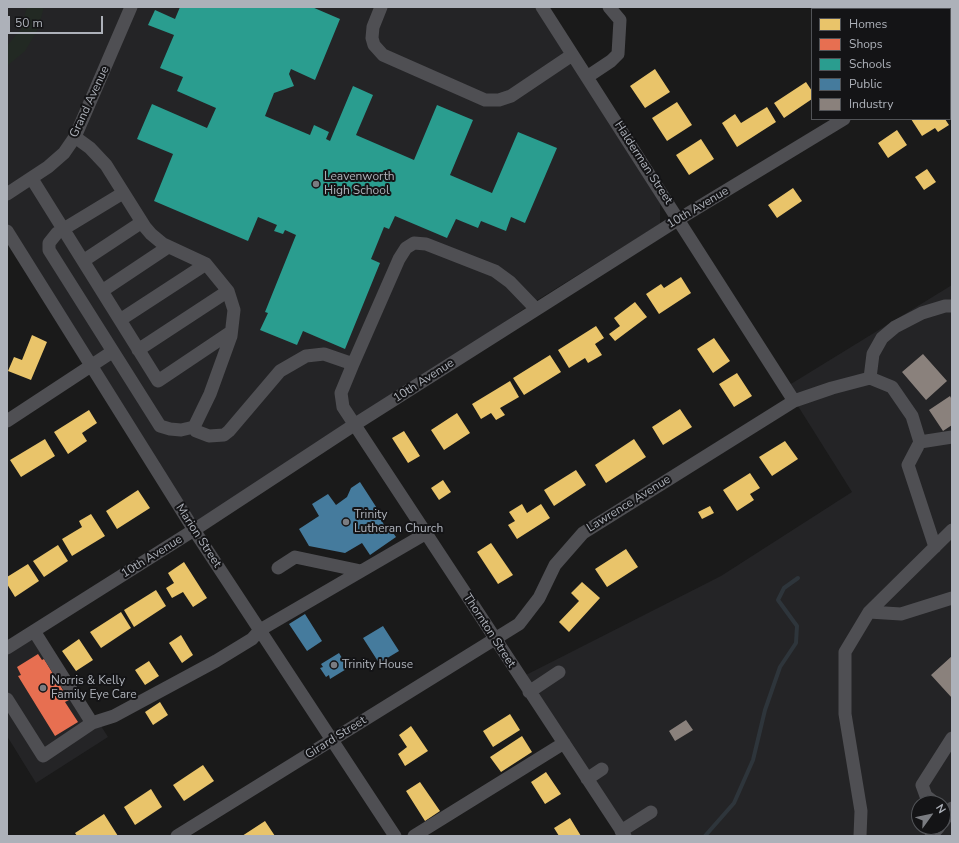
<!DOCTYPE html>
<style>
body{margin:0}
#map{position:relative;width:959px;height:843px;overflow:hidden;background:#1a1a1a;font-family:"Nunito Sans",sans-serif}
canvas{display:block}
.frame{position:absolute;inset:0;border:8px solid #adb1b9;pointer-events:none}
.legend{position:absolute;left:811px;top:8px;width:140px;height:112px;box-sizing:border-box;background:#141416;border:1px solid #515357;margin:0;padding:5px 7px;list-style:none;font-size:12px;color:#adb1b9}
.legend li{display:flex;align-items:center;gap:8px;height:20px}
.legend b{width:20px;border:1px solid #515357}
.north{position:absolute;left:911px;top:795px;width:40px;height:40px;box-sizing:border-box;background:#141416;border:1px solid #515357;border-radius:50%;rotate:57deg;font-size:11px;font-weight:700;line-height:16px;text-align:center;color:#adb1b9}
.north::after{content:'';display:block;margin:auto;width:14px;height:18px;background:#7a7c81;clip-path:polygon(50% 0,100% 100%,50% 72%,0 100%)}
.scale{position:absolute;left:8px;top:16px;width:95px;height:18px;box-sizing:border-box;border:2px solid #adb1b9;border-top:0;padding-left:5px;font-size:12px;line-height:14px;white-space:nowrap;color:#adb1b9;-webkit-text-stroke:3px #141416;paint-order:stroke}
</style>
<div id="map">
<canvas width="959" height="843"></canvas>
<div class="frame"></div>
<ul class="legend">
<li><b style="height:11px;background:#e9c46a"></b>Homes</li>
<li><b style="height:11px;background:#e76f51"></b>Shops</li>
<li><b style="height:11px;background:#2a9d8f"></b>Schools</li>
<li><b style="height:11px;background:#457b9d"></b>Public</li>
<li><b style="height:11px;background:#8a817c"></b>Industry</li>
</ul>
<div class="north">N</div>
<div class="scale">50 m</div>
</div>
<script>
const ctx = document.querySelector('canvas').getContext('2d');
ctx.lineJoin = 'round';
function paint(path, color) { ctx.fillStyle = color; ctx.fill(path, 'evenodd'); }
const poly = rows => new Path2D(rows.map(r => 'M' + r).join(''));
function stroke(path, color, width, dash) { ctx.strokeStyle = color; ctx.lineWidth = width; ctx.lineCap = dash ? 'butt' : 'round'; ctx.setLineDash(dash || []); ctx.stroke(path); }
function label(font, color, halo, rows, align = 'center') {
  ctx.font = font + ' "Nunito Sans",sans-serif'; ctx.lineWidth = 4; ctx.setLineDash([]); ctx.textBaseline = 'middle'; ctx.strokeStyle = halo; ctx.fillStyle = color; for (const [text, x, y, turn = 0] of rows) {
    ctx.save(); ctx.translate(x, y); ctx.rotate((+turn || 0) * Math.PI / 180); ctx.textAlign = isNaN(turn) ? turn : align; if (halo) ctx.strokeText(text, 0, 0); ctx.fillText(text, 0, 0); ctx.restore();
  }
}
const built = poly([
 [7,7,542,7,572,55,660,203,660,224,531,304,354,425,194,530,7,231],
 [952,285,952,836,625,836,520,678,721,576,852,492,786,387],
 [919,803,943,803,943,827,919,827],
 [39,628,108,737,36,783,7,736,7,648]
]);
const green = poly([
 [27,7,44,7,41,18,37,31,25,51,7,66,7,46,21,29]
]);
const homes = poly([
 [655,69,670,92,645,108,630,86],
 [806,82,812,91,812,99,784,118,774,103],
 [677,102,692,125,667,141,652,118],
 [767,107,776,122,737,147,722,123,735,114,741,123],
 [911,119,945,119,949,125,938,132,935,128,922,136],
 [897,130,907,145,888,158,878,143],
 [701,139,714,159,689,175,676,155],
 [927,169,936,182,924,190,915,177],
 [793,188,802,201,777,218,768,205],
 [681,277,691,293,659,314,646,294,661,284,664,288],
 [635,302,647,317,615,341,609,334,620,326,614,318],
 [596,326,604,338,595,344,602,355,588,363,585,358,569,368,558,350],
 [32,335,47,342,31,380,8,371,14,357,22,360],
 [714,338,730,361,713,373,697,349],
 [550,355,561,372,524,395,513,378],
 [737,373,752,396,734,407,719,384],
 [510,381,519,397,500,408,505,415,496,420,491,413,481,419,472,404],
 [680,409,692,427,663,445,652,427],
 [89,410,97,423,82,433,87,441,68,454,54,432],
 [457,413,470,433,444,450,431,430],
 [404,431,420,456,408,463,392,438],
 [45,439,55,456,21,477,10,460],
 [634,439,646,457,606,483,595,465],
 [785,441,798,459,772,476,759,457],
 [576,470,586,485,554,506,544,490],
 [750,473,760,488,750,494,754,500,737,511,723,490],
 [443,480,451,492,439,500,431,488],
 [138,490,150,508,117,529,106,511],
 [522,504,527,513,541,504,550,518,517,539,508,525,515,521,509,512],
 [710,506,714,513,702,519,698,512],
 [91,514,105,536,72,556,62,539,82,527,79,521],
 [491,543,513,575,498,584,477,552],
 [58,545,68,561,44,577,33,561],
 [626,549,638,567,607,587,595,569],
 [184,562,207,598,193,607,183,592,172,598,166,588,174,583,168,573],
 [28,564,39,581,15,597,7,584,7,577],
 [582,582,600,598,569,632,559,622,579,601,571,593],
 [156,590,166,606,134,627,124,610],
 [121,612,131,628,101,648,90,632],
 [181,635,193,655,182,663,169,643],
 [79,639,93,660,76,671,62,651],
 [149,661,159,676,145,685,135,670],
 [160,702,168,715,153,725,145,712],
 [510,714,520,730,493,747,483,731],
 [411,726,428,751,405,766,398,754,407,747,399,735],
 [522,736,532,752,501,772,490,757],
 [203,765,214,781,184,801,173,785],
 [546,772,561,794,545,804,531,782],
 [420,782,440,811,425,821,406,791],
 [151,789,162,807,135,825,124,807],
 [104,814,118,836,77,836,75,833],
 [570,818,581,836,559,836,554,828],
 [265,821,275,836,242,836]
]);
const shops = poly([
 [38,654,42,660,44,659,69,700,65,702,78,722,55,736,18,676,21,675,17,667]
]);
const schools = poly([
 [180,7,312,7,340,19,315,80,291,69,289,74,294,86,274,93,265,116,310,135,314,125,329,132,326,139,330,141,353,86,373,95,356,135,414,160,437,105,473,120,450,175,492,193,518,132,557,148,525,223,511,217,506,231,481,221,478,228,456,219,447,238,395,216,389,229,384,227,371,259,380,263,345,349,303,331,297,345,260,330,268,313,265,312,296,235,285,230,283,234,274,231,277,225,258,217,248,241,154,201,173,154,137,139,152,104,207,128,216,108,177,91,183,77,160,68,174,35,148,25,155,10,175,19]
]);
const public = poly([
 [360,482,382,516,380,518,386,528,389,527,396,537,370,555,362,543,345,553,309,546,299,529,319,516,312,504,328,494,336,505,347,497,351,488],
 [305,614,322,641,307,651,289,624],
 [383,626,399,651,379,663,363,638],
 [339,653,348,668,330,679,329,675,326,677,320,668,323,667,321,664]
]);
const industry = poly([
 [923,354,947,381,926,400,902,372],
 [950,396,952,400,952,425,943,431,929,410],
 [952,656,952,698,931,675],
 [686,720,693,730,675,741,669,731]
]);
const stream = poly([
 [705,836,734,803,753,760,765,710,780,667,796,643,797,626,778,600,784,588,798,578]
]);
const minor = poly([
 [381,7,373,27,372,38,374,45,383,55,485,100,499,100,511,96,572,55],
 [542,7,794,401],
 [950,55,952,54],
 [587,77,611,61,618,54,620,20,609,7],
 [75,137,90,148,106,165,145,227,151,234,163,244,206,264,228,291,234,310,231,336,210,394,194,427,181,430,170,429,160,426,49,250,49,243,57,233,123,193],
 [32,179,158,381,231,332],
 [7,194,48,167,64,153,75,137,131,7],
 [7,231,194,530,395,836],
 [83,261,142,222],
 [102,291,168,247],
 [536,309,510,282,495,271,426,244,414,243,406,248,399,259,353,364,341,393,343,407,625,836],
 [120,320,206,264],
 [138,350,228,291],
 [870,378,873,354,882,338,895,327,922,313,945,306,952,306],
 [7,421,112,352],
 [194,427,196,431,209,436,224,435,229,431,280,371,306,356,324,354,353,364],
 [920,442,952,437],
 [278,568,295,557,361,571],
 [869,612,901,614,952,598],
 [7,648,194,530,354,425,679,219,844,119],
 [529,692,559,672],
 [7,699,43,756,92,723,34,631],
 [92,723,114,716,216,661,252,639,260,630,425,534],
 [587,779,602,769],
 [935,803,926,796,922,785,952,738],
 [943,822,952,808],
 [621,831,651,812],
 [177,836,519,624,539,598,555,565,583,533,794,401,832,388,870,378,892,387,912,416,920,442,908,465,935,547],
 [414,836,564,743],
 [860,836,861,811,845,714,845,652,869,612,952,530],
 [931,836,939,827]
]);
const markers = [
 [316,184,4,"#7a7c81"],
 [346,522,4,"#7a7c81"],
 [334,665,4,"#7a7c81"],
 [43,688,4,"#7a7c81"]
];
const streetNames = [
 ["Grand Avenue",90,102,-65],
 ["Halderman Street",643,163,57],
 ["10th Avenue",698,208,-31],
 ["10th Avenue",424,381,-33],
 ["Lawrence Avenue",629,504,-32],
 ["Marion Street",198,536,57],
 ["10th Avenue",152,557,-32],
 ["Thornton Street",489,631,57],
 ["Girard Street",336,738,-32]
];
const poiNames = [
 ["Leavenworth",324,177],
 ["High School",324,191],
 ["Trinity",354,515],
 ["Lutheran Church",354,529],
 ["Trinity House",342,665],
 ["Norris & Kelly",51,681],
 ["Family Eye Care",51,695]
];
paint(built, '#242426');
paint(green, '#222923');
paint(homes, '#e9c46a');
paint(shops, '#e76f51');
paint(schools, '#2a9d8f');
paint(public, '#457b9d');
paint(industry, '#8a817c');
stroke(stream, '#2e353b', 4);
stroke(minor, '#4f4f53', 13);
for (const [x, y, r, color] of markers) { const dot = new Path2D(); dot.arc(x, y, r, 0, 2 * Math.PI); ctx.fillStyle = color; ctx.fill(dot); stroke(dot, '#141416', 1.5); }
label('12px', '#adb1b9', '#141416', streetNames);
label('12px', '#adb1b9', '#141416', poiNames, 'left');
</script>
